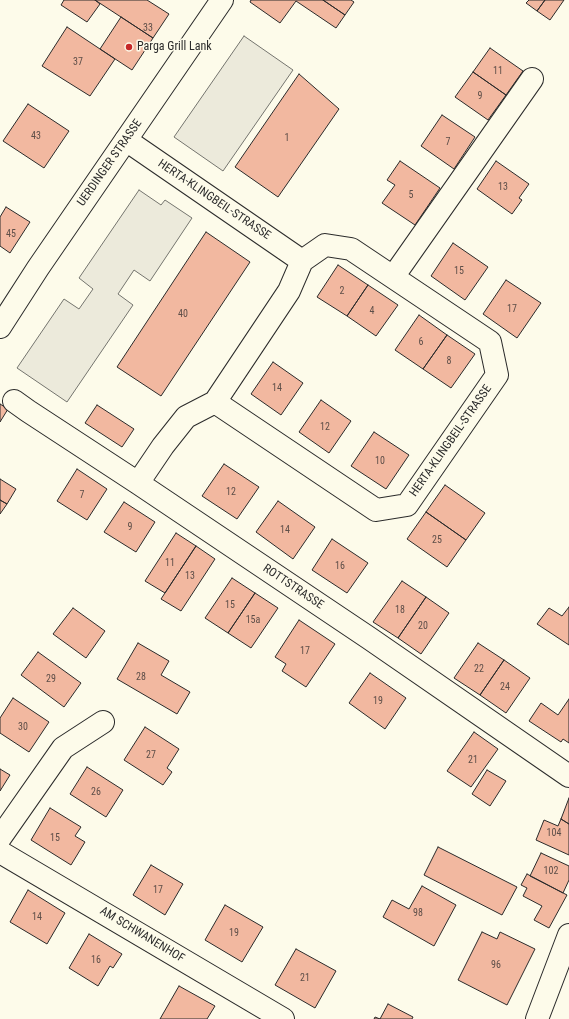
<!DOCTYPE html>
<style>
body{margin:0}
canvas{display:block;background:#fdfbea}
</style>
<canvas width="569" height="1019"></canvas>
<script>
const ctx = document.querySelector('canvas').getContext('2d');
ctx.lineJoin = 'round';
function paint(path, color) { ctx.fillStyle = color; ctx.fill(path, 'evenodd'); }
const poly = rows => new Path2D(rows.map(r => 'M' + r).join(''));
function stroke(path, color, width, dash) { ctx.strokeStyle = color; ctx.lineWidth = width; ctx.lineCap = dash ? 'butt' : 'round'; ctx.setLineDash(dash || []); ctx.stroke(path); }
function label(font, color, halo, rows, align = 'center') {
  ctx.font = font + ' "Roboto Condensed",sans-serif'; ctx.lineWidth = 3; ctx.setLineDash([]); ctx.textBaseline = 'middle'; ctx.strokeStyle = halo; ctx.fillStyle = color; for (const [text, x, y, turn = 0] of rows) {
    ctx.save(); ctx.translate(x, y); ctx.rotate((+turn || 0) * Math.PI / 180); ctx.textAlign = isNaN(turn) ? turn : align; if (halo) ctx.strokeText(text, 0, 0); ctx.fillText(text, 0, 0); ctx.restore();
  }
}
const parking = poly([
 [244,36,293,70,223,171,174,137,244,36],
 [139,190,161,205,165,200,192,218,150,281,134,270,118,294,133,305,67,402,17,368,64,299,79,309,93,289,79,278,139,190]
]);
const building = poly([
 [64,0,95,0,100,4,87,22,61,5,64,0],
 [95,0,147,0,169,14,153,38,95,0],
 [251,0,323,0,345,15,336,28,296,1,280,23,250,2,251,0],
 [323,0,351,0,354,2,345,15,323,0],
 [529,0,545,0,537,11,526,3,529,0],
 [545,0,564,0,550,20,537,11,545,0],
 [121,17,153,38,132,70,100,49,121,17],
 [67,27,115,59,90,96,42,66,67,27],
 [490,48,523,71,506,95,473,72,490,48],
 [473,72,506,95,488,120,455,97,473,72],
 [299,74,339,109,278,197,235,167,299,74],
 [28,104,69,131,44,168,3,141,28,104],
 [442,115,475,137,454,169,421,146,442,115],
 [400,161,440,188,415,225,382,203,395,185,387,180,400,161],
 [496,161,529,184,519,198,522,200,512,214,477,189,496,161],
 [6,207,30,222,10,253,0,246,0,217,6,207],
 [206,232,250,262,161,396,117,367,206,232],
 [453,243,488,267,465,300,431,276,453,243],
 [338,265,368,285,347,316,317,297,338,265],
 [506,280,541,303,517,338,483,314,506,280],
 [368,285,398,305,376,336,347,316,368,285],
 [419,315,447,335,423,369,395,350,419,315],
 [447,335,475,354,451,388,423,369,447,335],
 [273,362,303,383,281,415,251,394,273,362],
 [321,400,351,421,329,453,299,432,321,400],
 [0,404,8,409,0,422,0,404],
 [97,405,134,429,122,447,85,423,97,405],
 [374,432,409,455,386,489,351,466,374,432],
 [224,464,259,487,237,519,202,496,224,464],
 [77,469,107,489,87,520,57,501,77,469],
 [0,479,16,489,7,504,0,500,0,479],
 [445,485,485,513,466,540,426,512,445,485],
 [0,500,7,504,0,514,0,500],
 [278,501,315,527,293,559,256,532,278,501],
 [124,502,155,522,136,552,104,532,124,502],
 [426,512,466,540,447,567,407,539,426,512],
 [176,533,196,546,165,593,145,581,176,533],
 [332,539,368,563,347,593,312,570,332,539],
 [196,546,215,559,181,611,161,599,196,546],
 [232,578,255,593,228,633,205,618,232,578],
 [402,581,426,597,398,638,373,622,402,581],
 [255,593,278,608,251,648,228,633,255,593],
 [426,597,449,613,421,654,398,638,426,597],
 [569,607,569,645,537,624,549,608,562,616,569,607],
 [73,608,105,631,86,658,53,634,73,608],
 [299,620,335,644,306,687,282,671,286,664,275,657,299,620],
 [138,643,169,661,161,675,190,692,177,714,117,679,138,643],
 [478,643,504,660,480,695,454,678,478,643],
 [38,652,81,683,64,707,21,675,38,652],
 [504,660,530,678,506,713,480,695,504,660],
 [370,673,406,698,385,729,349,703,370,673],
 [13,698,49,722,29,752,0,733,0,718,13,698],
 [569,699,569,743,563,739,561,742,529,721,541,703,558,715,569,699],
 [145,727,179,749,167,768,172,772,163,785,124,760,145,727],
 [474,732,498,749,471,787,447,771,474,732],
 [87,767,123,790,106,817,70,794,87,767],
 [0,769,10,775,0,791,0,769],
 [487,770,506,781,490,806,472,794,487,770],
 [569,798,569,824,561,819,569,798],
 [50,808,81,827,75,836,85,842,71,865,31,840,50,808],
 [561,819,569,824,569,855,536,840,544,820,558,826,561,819],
 [438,847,517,887,502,915,424,875,438,847],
 [541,853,569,866,569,880,563,893,530,876,541,853],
 [151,865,183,884,165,915,133,895,151,865],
 [527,874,567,895,549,928,534,920,542,906,523,896,527,888,521,885,527,874],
 [422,886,456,905,434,946,383,917,392,900,409,909,422,886],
 [28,890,65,913,47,944,10,922,28,890],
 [225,905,263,927,242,962,205,940,225,905],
 [482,932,497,939,500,932,535,949,507,1005,458,980,482,932],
 [89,934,122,954,113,968,110,966,98,986,69,968,89,934],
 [296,949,336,971,315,1008,275,985,296,949],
 [179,986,215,1006,207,1019,160,1019,179,986],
 [388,1004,413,1017,412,1019,374,1019,375,1017,380,1019,388,1004]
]);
const minor = poly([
 [126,140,302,261,289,291,215,402,186,417,163,446,138,483],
 [393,277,532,79],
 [14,401,28,411,138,483,369,638,569,776],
 [215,402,376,510,407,505,497,375,490,342,351,249,325,245,302,261],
 [0,838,63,748,103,722],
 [0,852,283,1019],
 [537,1019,569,935]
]);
const tertiary = poly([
 [0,327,38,268,222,0]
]);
const markers = [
 [129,47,4,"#c62828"]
];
const numberNames = [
 ["33",148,28],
 ["37",78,62],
 ["11",498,71],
 ["9",480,96],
 ["43",36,136],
 ["1",287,138],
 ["7",448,142],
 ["13",503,187],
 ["5",411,195],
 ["45",11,234],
 ["15",459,271],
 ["2",342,291],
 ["17",512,309],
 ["4",372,311],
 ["40",183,314],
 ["6",421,342],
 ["8",449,361],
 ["14",277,388],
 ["12",325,427],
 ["10",380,461],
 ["12",231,492],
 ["7",82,495],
 ["9",130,527],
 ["14",285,530],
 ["25",437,540],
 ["11",170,563],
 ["16",340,566],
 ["13",190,576],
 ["15",230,605],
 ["18",400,610],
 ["15a",253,620],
 ["20",423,626],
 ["17",305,651],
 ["22",479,669],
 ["28",141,677],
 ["29",51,679],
 ["24",505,687],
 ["19",378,701],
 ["30",23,727],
 ["27",151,755],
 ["21",473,760],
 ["26",96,792],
 ["104",554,833],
 ["15",55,838],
 ["102",551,871],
 ["17",158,890],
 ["98",418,913],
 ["14",37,917],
 ["19",234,933],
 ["16",96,960],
 ["96",496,965],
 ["21",305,978]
];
const poiNames = [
 ["Parga Grill Lank",137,47]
];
const streetNames = [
 ["UERDINGER STRASSE",110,163,-55],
 ["HERTA-KLINGBEIL-STRASSE",214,200,34],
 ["HERTA-KLINGBEIL-STRASSE",451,441,-55],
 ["ROTTSTRASSE",293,587,34],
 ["AM SCHWANENHOF",142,935,31]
];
paint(parking, '#eceadb');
stroke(parking, '#74746e', 1);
paint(building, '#f2b8a0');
stroke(building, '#2b2b2b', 1);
stroke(minor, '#2b2b2b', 24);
stroke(tertiary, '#2b2b2b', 24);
stroke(minor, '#fdfbea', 22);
stroke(tertiary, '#fdfbea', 22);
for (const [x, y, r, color] of markers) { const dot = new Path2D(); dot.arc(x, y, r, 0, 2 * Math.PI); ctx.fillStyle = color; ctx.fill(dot); stroke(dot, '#fdfbea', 1.5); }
label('10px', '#5d4e48', null, numberNames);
label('12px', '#2b2b2b', '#fdfbea', poiNames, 'left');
label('12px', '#2b2b2b', '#fdfbea', streetNames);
</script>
